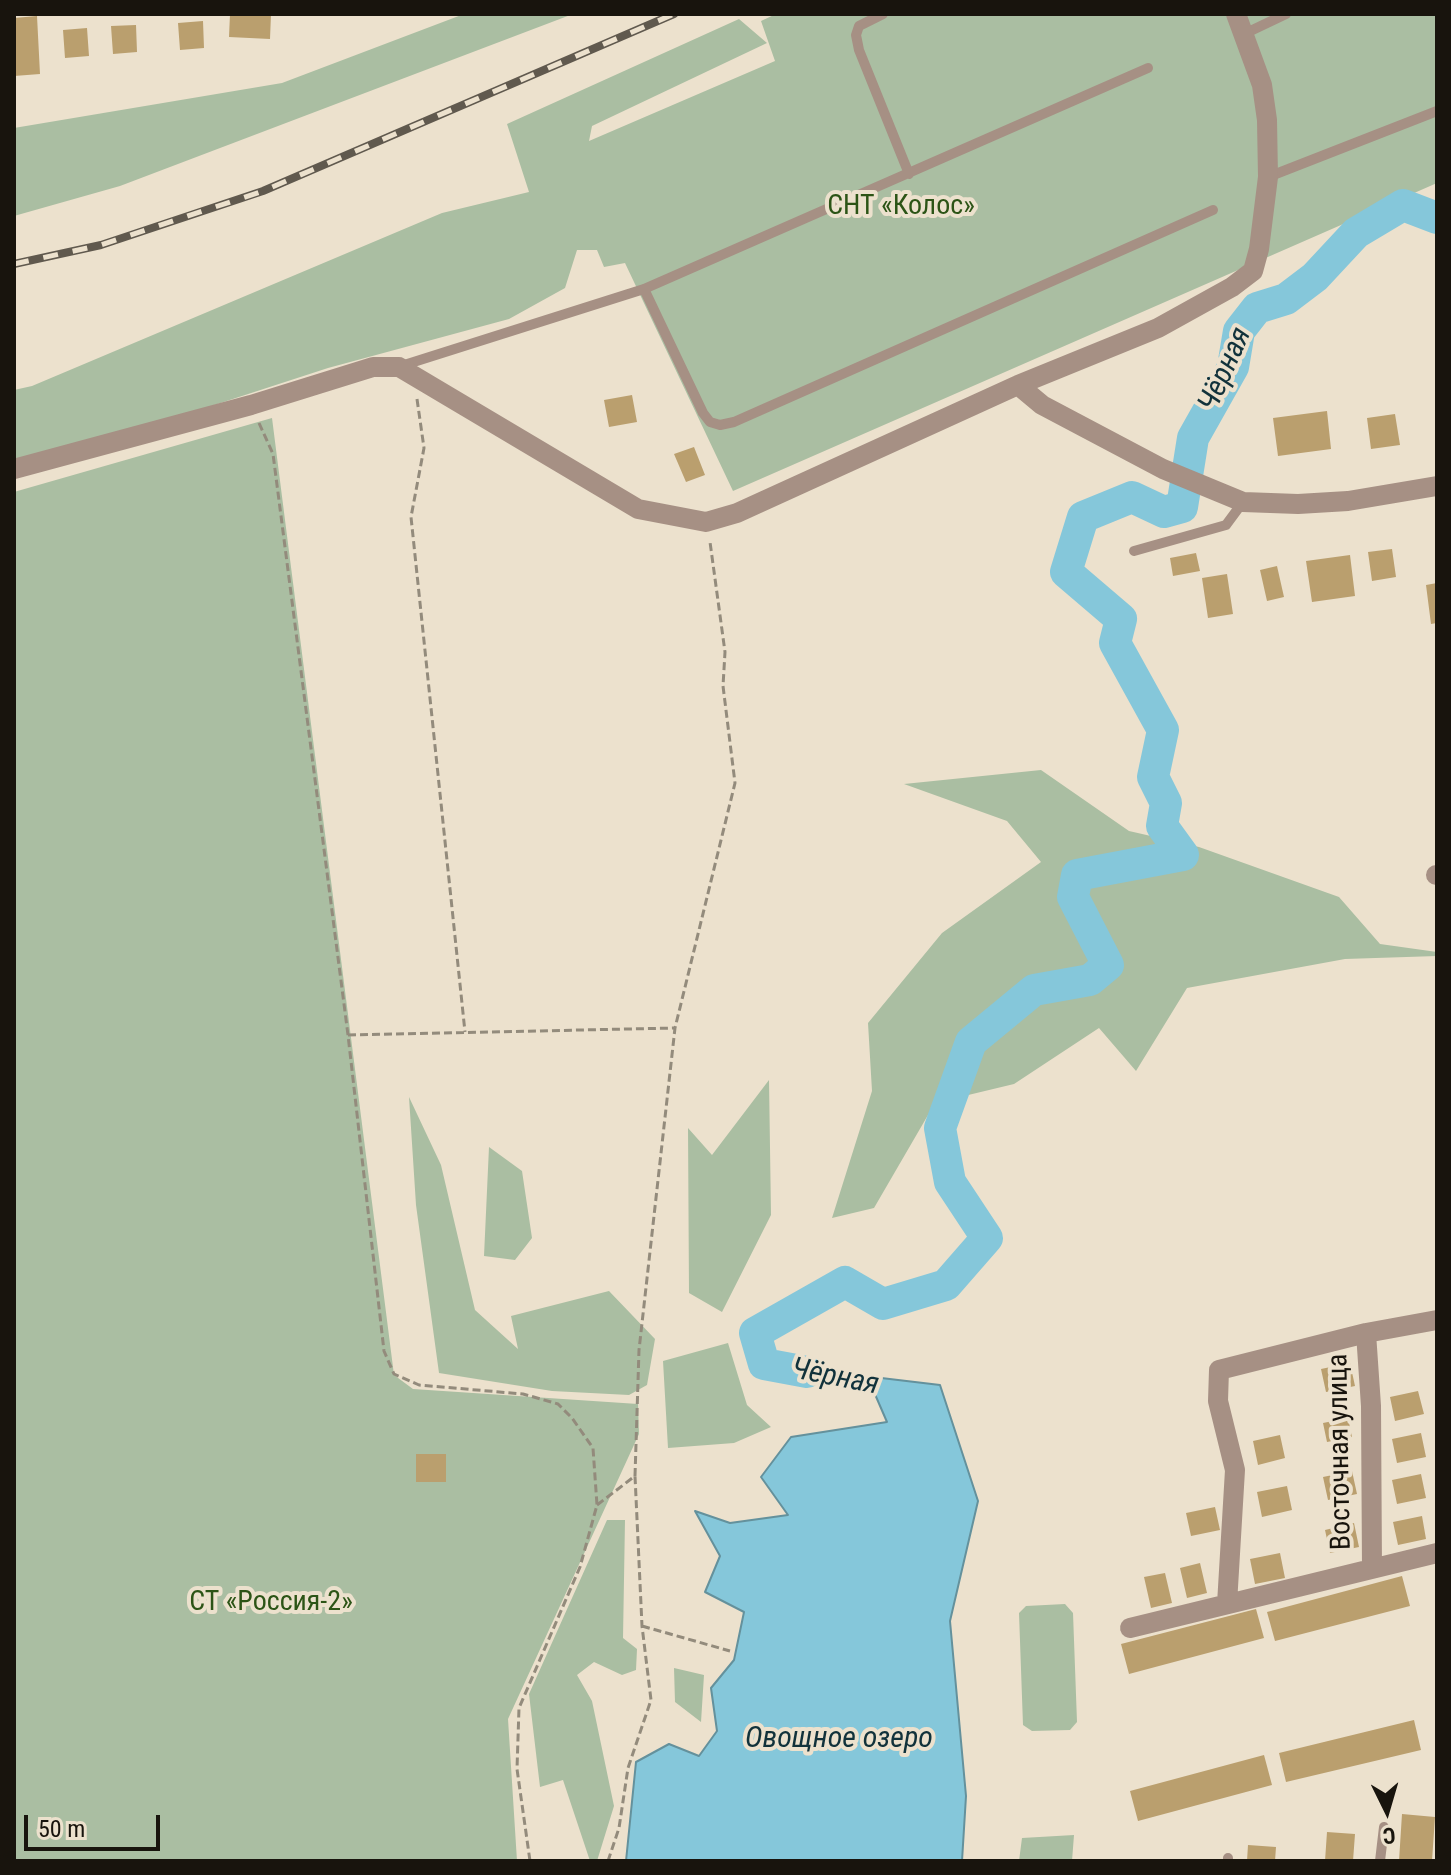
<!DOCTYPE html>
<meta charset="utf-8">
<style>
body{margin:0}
#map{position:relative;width:1451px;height:1875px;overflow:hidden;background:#ece1cd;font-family:"Roboto Condensed",sans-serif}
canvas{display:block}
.frame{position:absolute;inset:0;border:16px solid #18140d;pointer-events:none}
.north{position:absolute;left:1347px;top:1771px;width:80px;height:80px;-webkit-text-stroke:6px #ece1cd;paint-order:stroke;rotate:175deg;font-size:22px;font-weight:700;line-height:32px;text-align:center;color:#18140d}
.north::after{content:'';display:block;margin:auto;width:28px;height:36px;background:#18140d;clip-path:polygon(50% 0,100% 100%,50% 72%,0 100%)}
.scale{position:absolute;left:24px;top:1815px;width:136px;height:36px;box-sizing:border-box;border:4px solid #18140d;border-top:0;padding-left:10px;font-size:24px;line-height:28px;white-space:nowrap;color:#18140d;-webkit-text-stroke:6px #ece1cd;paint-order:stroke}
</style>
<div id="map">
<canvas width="1451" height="1875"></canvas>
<div class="frame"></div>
<div class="north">С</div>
<div class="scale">50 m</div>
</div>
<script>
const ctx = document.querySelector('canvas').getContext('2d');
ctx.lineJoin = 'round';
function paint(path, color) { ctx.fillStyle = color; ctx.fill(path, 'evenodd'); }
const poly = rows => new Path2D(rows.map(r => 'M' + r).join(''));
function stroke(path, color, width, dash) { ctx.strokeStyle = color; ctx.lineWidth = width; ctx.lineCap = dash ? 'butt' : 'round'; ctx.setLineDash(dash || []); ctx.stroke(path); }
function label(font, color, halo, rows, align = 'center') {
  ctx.font = font + ' "Roboto Condensed",sans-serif'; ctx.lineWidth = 8; ctx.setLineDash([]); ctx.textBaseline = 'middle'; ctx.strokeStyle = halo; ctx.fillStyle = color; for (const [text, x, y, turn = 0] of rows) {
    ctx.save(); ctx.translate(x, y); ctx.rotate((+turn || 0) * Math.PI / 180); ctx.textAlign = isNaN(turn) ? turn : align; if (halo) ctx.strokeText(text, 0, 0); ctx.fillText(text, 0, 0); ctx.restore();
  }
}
const green = poly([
 [464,14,573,14,120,186,14,216,14,128,282,83],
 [776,14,1437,14,1437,183,733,491,625,263,604,267,597,250,577,250,565,288,509,319,328,368,113,438,14,461,14,390,32,386,442,213,529,192,507,124,739,19,767,43,592,126,589,141,775,61,761,21],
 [272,418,394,1375,413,1389,638,1404,639,1434,508,1719,517,1861,14,1861,14,492],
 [1041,770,1129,831,1199,847,1339,897,1380,944,1437,952,1437,956,1345,959,1187,988,1136,1071,1099,1028,1014,1084,935,1103,874,1208,832,1218,872,1091,868,1023,942,933,1041,862,1007,821,904,784],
 [769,1080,771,1215,722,1312,689,1293,688,1128,712,1155],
 [409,1097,441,1165,475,1310,518,1349,511,1316,609,1291,655,1339,647,1385,629,1395,552,1391,439,1373,416,1205],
 [489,1147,522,1171,532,1238,515,1260,484,1256],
 [728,1343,747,1405,771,1427,734,1443,668,1448,663,1361],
 [607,1520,625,1520,623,1638,637,1649,636,1670,622,1675,594,1662,577,1675,592,1701,614,1806,597,1861,590,1861,563,1780,540,1787,529,1694],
 [1065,1604,1073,1613,1077,1722,1070,1730,1032,1731,1023,1725,1019,1613,1026,1606],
 [674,1668,704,1675,701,1722,675,1702],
 [1074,1835,1072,1861,1019,1861,1022,1838]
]);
const water = poly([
 [764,1364,940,1385,978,1501,950,1621,966,1796,962,1861,626,1861,636,1762,669,1744,699,1756,717,1731,711,1688,734,1660,744,1612,705,1592,720,1556,695,1511,730,1523,788,1515,761,1477,791,1437,887,1422,874,1392,764,1364]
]);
const river = poly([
 [807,1372,764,1364,755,1333,845,1282,883,1304,946,1285,987,1238,950,1182,940,1128,971,1042,1034,990,1090,980,1108,965,1073,897,1077,875,1183,855,1162,826,1166,803,1153,777,1163,730,1115,643,1121,619,1066,572,1083,517,1132,497,1164,512,1182,507,1193,438,1233,367,1239,331,1257,308,1286,299,1315,277,1356,233,1403,205,1437,218]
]);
const building = poly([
 [230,14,271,14,270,39,229,37],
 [37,16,40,74,14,76,14,18],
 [203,21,204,48,180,50,178,23],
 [136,25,137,52,113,54,111,26],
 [87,28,89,56,65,58,63,30],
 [632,395,637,422,609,427,604,400],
 [1327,411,1331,449,1278,456,1273,418],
 [1395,414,1400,445,1371,449,1367,418],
 [694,447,705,475,686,482,674,454],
 [1392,549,1396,577,1372,581,1368,552],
 [1196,553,1200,571,1173,576,1170,558],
 [1350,555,1355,596,1312,602,1306,561],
 [1277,566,1284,597,1267,601,1260,570],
 [1227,574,1233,614,1208,618,1202,578],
 [1437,583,1437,623,1431,624,1426,585],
 [1350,1363,1355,1386,1326,1392,1321,1369],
 [1418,1391,1424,1414,1395,1421,1390,1397],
 [1348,1418,1352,1437,1327,1442,1323,1423],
 [1421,1433,1426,1457,1397,1463,1392,1439],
 [1280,1435,1285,1458,1258,1465,1253,1441],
 [416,1454,446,1454,446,1482,416,1482],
 [1352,1471,1357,1494,1328,1500,1323,1477],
 [1421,1474,1426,1498,1397,1504,1392,1480],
 [1287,1486,1292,1510,1262,1517,1257,1492],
 [1215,1507,1220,1530,1191,1536,1186,1513],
 [1422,1516,1426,1539,1398,1545,1393,1522],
 [1354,1523,1359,1547,1330,1553,1325,1530],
 [1280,1553,1285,1578,1255,1584,1250,1559],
 [1200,1563,1207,1593,1187,1598,1180,1568],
 [1165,1573,1172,1603,1151,1608,1144,1577],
 [1402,1576,1410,1606,1275,1641,1267,1612],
 [1256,1609,1264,1638,1129,1674,1121,1644],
 [1414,1720,1421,1750,1286,1782,1279,1753],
 [1264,1755,1272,1785,1138,1821,1130,1791],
 [1402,1814,1435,1817,1432,1861,1399,1861],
 [1327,1832,1355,1834,1353,1861,1325,1861],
 [1248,1845,1276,1847,1275,1861,1247,1861]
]);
const path = poly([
 [417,399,424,448,411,517,465,1032],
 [259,423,273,454,348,1035,384,1351,394,1374,419,1385,523,1394,558,1404,572,1418,593,1448,597,1505,580,1567,519,1708,517,1769,530,1861],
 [348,1035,675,1028],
 [635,1476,639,1350,675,1028,735,783,723,686,725,652,710,542],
 [597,1505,635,1476,642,1626,651,1700,628,1768,619,1828,608,1861],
 [642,1626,730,1651]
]);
const lane = poly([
 [883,14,859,26,856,35,859,50,909,174],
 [1244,34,1286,14],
 [1268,177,1437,111],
 [644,289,703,413,710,422,720,425,734,422,1213,210],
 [401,366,644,289,1148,68],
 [1134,551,1226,525,1243,502],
 [1228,1861,1228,1858],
 [1380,1861,1384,1827]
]);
const street = poly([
 [1018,385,1158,328,1232,287,1253,271,1259,249,1268,177,1267,120,1262,85,1236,14],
 [14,469,251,405,373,367,399,367,638,509,706,522,737,513,1018,385,1042,405,1163,469,1243,502,1298,504,1348,501,1437,486],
 [1436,875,1437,875],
 [1372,1569,1371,1406,1366,1333,1437,1320],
 [1227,1604,1235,1470,1218,1401,1219,1370,1366,1333],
 [1130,1628,1437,1553]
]);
const rail = poly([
 [14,264,101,245,263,191,674,14]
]);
const parkNames = [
 ["СНТ «Колос»",901,207],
 ["СТ «Россия-2»",271,1603]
];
const streetNames = [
 ["Восточная улица",1341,1452,-91]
];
const waterNames = [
 ["Чёрная",1226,370,-66],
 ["Чёрная",835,1378,11],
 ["Овощное озеро",839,1739]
];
paint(green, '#aabea2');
paint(water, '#85c7da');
stroke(water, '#64919c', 2);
stroke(river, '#85c7da', 32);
paint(building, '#ba9f6e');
stroke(path, '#938b7c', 3, [8, 4]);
stroke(lane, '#a69084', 10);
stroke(street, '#a69084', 20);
stroke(rail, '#60594e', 8);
stroke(rail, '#ece1cd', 5, [15]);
label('28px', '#2c5416', '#ece1cd', parkNames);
label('28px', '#18140d', '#ece1cd', streetNames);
label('italic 30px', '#11323b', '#ece1cd', waterNames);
</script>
